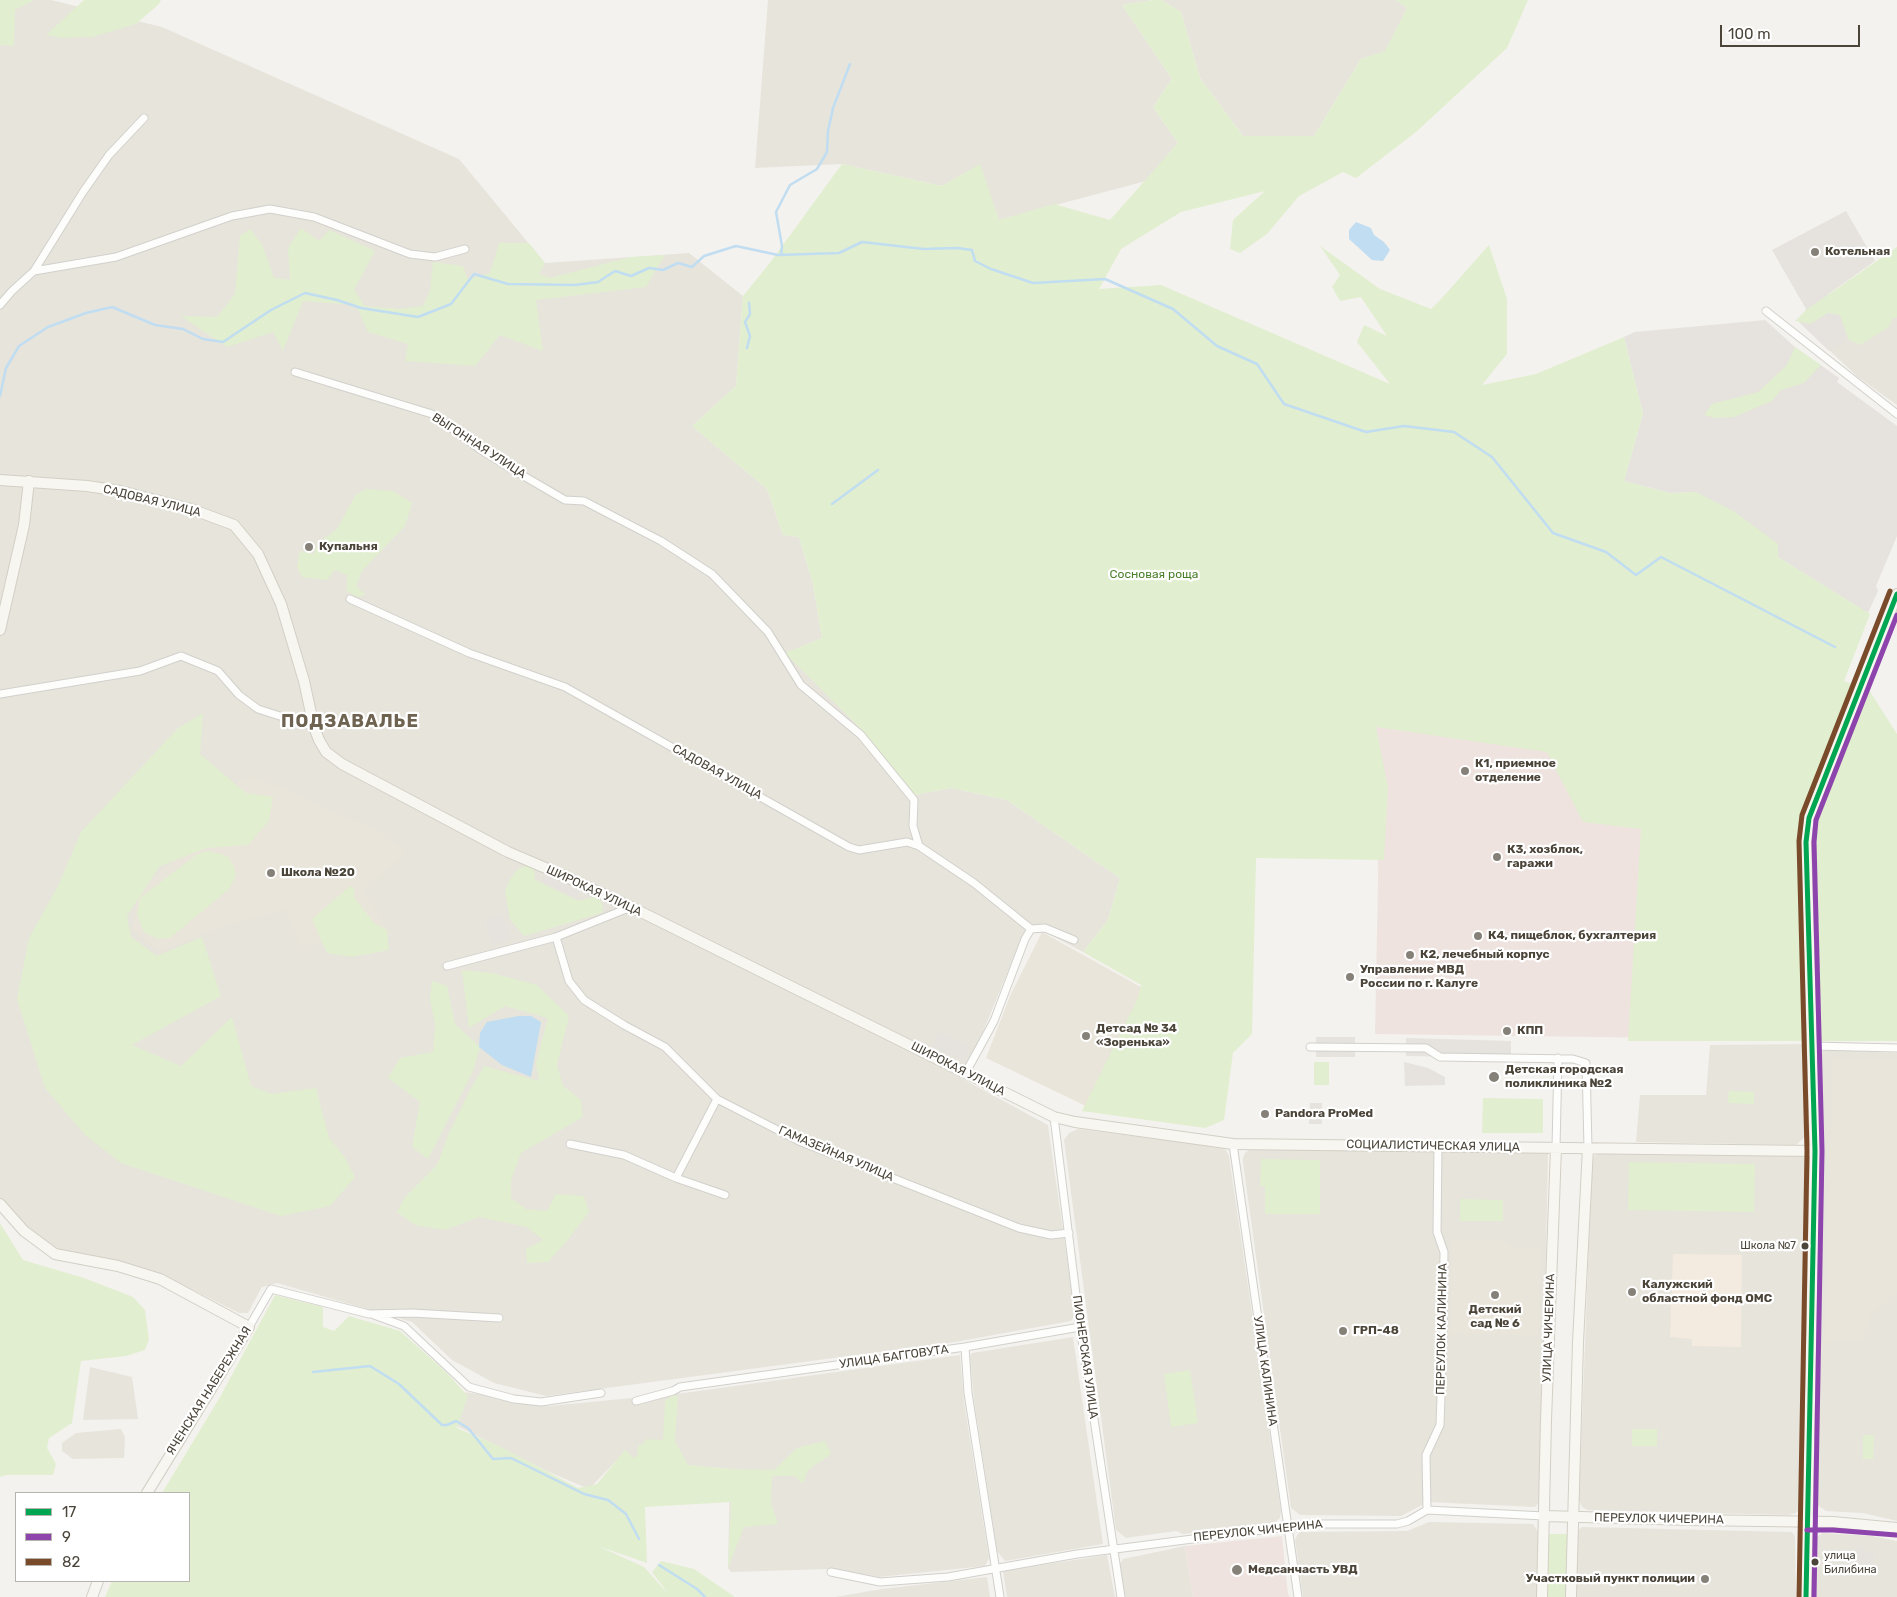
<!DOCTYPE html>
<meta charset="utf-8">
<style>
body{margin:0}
#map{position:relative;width:1897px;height:1597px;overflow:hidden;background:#f4f2ee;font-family:Rubik,sans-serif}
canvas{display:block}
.legend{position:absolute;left:15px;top:1492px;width:175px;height:90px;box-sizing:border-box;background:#fff;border:1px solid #b7b4b0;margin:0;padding:6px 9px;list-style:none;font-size:15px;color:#4b4439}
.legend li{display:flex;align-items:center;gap:10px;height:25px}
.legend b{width:25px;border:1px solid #b7b4b0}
.scale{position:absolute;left:1720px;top:25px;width:140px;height:22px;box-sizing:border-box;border:2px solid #4b4439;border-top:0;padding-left:6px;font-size:15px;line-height:18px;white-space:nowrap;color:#4b4439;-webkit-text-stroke:4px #fff;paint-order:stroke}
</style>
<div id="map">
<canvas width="1897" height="1597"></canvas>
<ul class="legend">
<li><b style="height:6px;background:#00a651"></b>17</li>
<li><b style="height:6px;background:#8e44ad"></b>9</li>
<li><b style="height:6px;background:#7a4b2a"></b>82</li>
</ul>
<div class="scale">100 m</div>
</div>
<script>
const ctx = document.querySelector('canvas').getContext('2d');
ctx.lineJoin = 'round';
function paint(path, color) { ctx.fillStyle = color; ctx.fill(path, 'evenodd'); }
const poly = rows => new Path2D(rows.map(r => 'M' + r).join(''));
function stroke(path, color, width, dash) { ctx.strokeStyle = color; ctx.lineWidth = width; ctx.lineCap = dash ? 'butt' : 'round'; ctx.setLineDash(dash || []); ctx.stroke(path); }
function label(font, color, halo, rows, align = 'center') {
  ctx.font = font + ' Rubik,sans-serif'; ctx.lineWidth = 4.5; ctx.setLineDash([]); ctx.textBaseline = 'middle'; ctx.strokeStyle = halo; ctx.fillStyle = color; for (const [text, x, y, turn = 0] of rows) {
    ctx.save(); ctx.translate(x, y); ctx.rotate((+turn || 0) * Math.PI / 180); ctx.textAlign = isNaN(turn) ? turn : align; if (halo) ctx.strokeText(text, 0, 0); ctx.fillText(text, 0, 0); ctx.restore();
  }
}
const residential = poly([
 [0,0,51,0,162,27,459,159,545,263,689,253,743,296,736,386,692,426,767,489,783,535,799,537,813,584,822,638,786,653,863,731,914,795,951,788,1007,800,1120,878,1108,920,1083,952,1041,930,1027,925,985,1027,961,1078,1048,1125,1075,1315,1071,1321,955,1342,546,1396,494,1383,452,1360,412,1322,277,1283,262,1287,248,1313,239,1313,163,1275,117,1260,56,1249,29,1228,0,1199],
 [768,0,1153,0,1122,5,1172,79,1153,107,1178,143,1146,181,999,220,979,165,942,186,842,164,755,168],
 [1161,0,1396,0,1407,8,1385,52,1361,59,1314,136,1243,136,1200,78,1181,12],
 [1897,247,1897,405,1859,378,1799,322],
 [1809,1044,1808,1134,1796,1145,1636,1142,1640,1095,1706,1095,1710,1045],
 [1829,1050,1897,1053,1897,1521,1863,1513,1826,1511,1817,1505,1813,1496,1820,1155,1821,1054,1823,1051],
 [1078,1129,1218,1147,1226,1150,1229,1156,1281,1511,1280,1518,1274,1523,1183,1534,1176,1531,1126,1538,1116,1530,1064,1140,1069,1133],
 [1255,1149,1548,1153,1541,1500,1535,1507,1428,1502,1401,1516,1300,1515,1291,1508,1243,1163,1243,1158,1245,1153,1249,1150],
 [1599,1154,1799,1155,1805,1158,1808,1166,1800,1509,1796,1513,1788,1515,1588,1510,1582,1507,1579,1500,1592,1162,1594,1156],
 [1073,1337,1103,1544,1005,1561,997,1551,974,1400,970,1356,972,1353],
 [960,1355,964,1402,989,1558,985,1566,879,1577,830,1569,731,1572,728,1568,730,1469,618,1459,589,1489,549,1472,455,1425,466,1392,549,1406,684,1393],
 [90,1367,132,1377,138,1419,83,1420],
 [121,1429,125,1437,124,1458,73,1459,62,1451,62,1443,76,1433],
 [1429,1522,1533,1524,1539,1533,1537,1597,1303,1597,1295,1540,1299,1532,1407,1531],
 [1582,1527,1792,1532,1795,1536,1796,1597,1575,1597,1577,1531],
 [1823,1533,1872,1536,1897,1541,1897,1597,1814,1597,1813,1539],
 [1185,1546,1193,1597,1123,1597,1119,1565,1123,1559],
 [1107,1555,1115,1597,1007,1597,1003,1571],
 [987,1577,990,1597,835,1597,882,1589]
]);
const commercial = poly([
 [1673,1254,1742,1255,1741,1347,1692,1346,1692,1339,1670,1337]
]);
const industrial = poly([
 [1846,211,1875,261,1827,295,1854,335,1829,351,1799,322,1806,309,1772,250],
 [1765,320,1795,347,1839,378,1837,382,1897,426,1897,536,1876,586,1878,591,1868,613,1778,557,1696,492,1670,493,1624,481,1643,414,1624,337,1635,332]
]);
const education = poly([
 [253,777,279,787,377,831,397,845,405,854,363,889,389,935,346,938,300,947,286,909,213,929,161,952,132,929,139,891,210,828,220,790],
 [1042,932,1139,986,1184,1013,1092,1109,986,1058,1010,996],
 [1833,1058,1897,1059,1897,1294,1871,1314,1862,1342,1825,1342],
 [1452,1240,1503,1241,1511,1247,1540,1247,1538,1336,1451,1333]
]);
const medical = poly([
 [1374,718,1571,743,1774,816,1665,1038,1375,1034,1378,879,1377,775],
 [1282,1536,1288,1594,1290,1597,1193,1597,1185,1546]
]);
const green = poly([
 [0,0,34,0,15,10,14,46,0,45],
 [84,0,161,0,159,4,136,24,92,37,62,38,46,35],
 [1153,0,1161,0,1181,12,1200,78,1243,136,1314,136,1361,59,1385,51,1407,8,1396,0,1528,0,1507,48,1416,132,1356,178,1343,172,1299,196,1267,234,1240,253,1230,249,1233,220,1265,191,1181,212,1121,249,1099,289,1161,285,1390,384,1357,342,1364,325,1387,336,1361,297,1340,301,1332,287,1340,275,1320,246,1380,289,1431,309,1442,298,1489,245,1507,299,1507,354,1482,385,1536,374,1624,337,1643,414,1624,481,1670,493,1696,492,1735,512,1778,544,1778,557,1870,614,1844,681,1869,690,1897,734,1897,1041,1628,1041,1641,829,1583,822,1547,752,1376,727,1388,788,1384,860,1256,858,1252,1034,1233,1053,1224,1120,1205,1128,1082,1111,1137,1000,1141,985,1083,952,1108,920,1120,878,1007,800,951,788,914,795,863,731,785,653,822,638,813,584,799,537,783,535,767,489,692,426,736,386,743,296,769,264,842,164,942,186,980,164,999,220,1054,204,1110,220,1178,143,1153,107,1172,79,1122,5],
 [301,228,319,241,329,230,375,251,354,290,365,306,400,309,423,306,430,291,433,262,463,266,468,279,490,273,499,243,529,243,545,263,539,274,550,278,631,257,665,255,646,287,536,300,543,351,500,335,475,366,405,361,408,344,368,332,356,305,303,301,283,351,273,332,227,347,181,316,217,317,235,294,240,236,250,229,262,244,274,278,290,280,288,248],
 [1897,247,1897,317,1892,319,1889,327,1860,345,1848,339,1840,315,1828,313,1810,324,1795,321,1806,310],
 [1795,347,1821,365,1804,383,1781,390,1772,401,1734,417,1715,418,1704,415,1712,404,1758,392,1786,366],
 [365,489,393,491,412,503,405,526,362,571,356,586,366,595,357,597,347,591,347,575,335,570,327,580,302,577,297,567,300,551,313,554,318,543,337,529,355,496],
 [203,713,200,754,246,793,273,797,269,821,248,845,207,848,160,866,127,916,131,937,157,956,202,937,221,996,132,1045,181,1066,232,1017,251,1086,272,1094,316,1088,329,1138,344,1156,355,1177,330,1206,281,1216,121,1163,85,1135,45,1088,17,999,29,938,59,884,81,832,177,729],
 [207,851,222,854,229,858,234,866,236,876,229,889,170,938,158,939,144,932,137,915,140,898,196,855],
 [527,866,534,868,535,880,579,901,593,897,600,899,603,906,602,913,524,936,510,919,505,892,510,879,518,869],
 [350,886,354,888,354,897,374,923,387,930,389,950,352,957,327,953,312,919],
 [462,970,492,973,537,985,569,1016,557,1065,563,1086,581,1100,583,1117,521,1153,511,1180,511,1198,526,1209,547,1211,556,1194,584,1196,589,1212,567,1241,548,1262,527,1263,526,1249,543,1240,527,1227,479,1217,445,1230,415,1225,397,1212,405,1197,437,1165,449,1133,471,1088,484,1066,539,1081,536,1063,548,1018,505,1006,469,1028],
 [432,981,447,986,455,1024,480,1047,473,1071,428,1159,412,1147,420,1102,388,1078,400,1058,433,1052,435,1024,430,999],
 [1314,1062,1329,1062,1329,1085,1314,1085],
 [1729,1091,1754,1092,1754,1104,1728,1103],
 [1483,1098,1543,1099,1543,1133,1482,1133],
 [1261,1159,1320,1160,1320,1214,1265,1214,1265,1186,1260,1186],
 [1629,1162,1755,1164,1754,1212,1628,1210],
 [1460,1199,1503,1200,1503,1221,1460,1221],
 [0,1223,23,1260,84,1278,133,1297,145,1310,149,1340,145,1350,126,1356,81,1361,72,1423,49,1438,47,1448,56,1464,53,1475,6,1475,0,1477],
 [275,1295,323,1307,323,1327,334,1331,349,1316,400,1331,445,1371,468,1396,457,1428,501,1447,578,1488,597,1484,625,1450,634,1458,637,1456,638,1446,644,1443,646,1439,663,1440,665,1401,673,1395,678,1396,675,1441,688,1465,731,1469,774,1470,797,1448,825,1441,831,1454,808,1470,803,1484,795,1476,772,1476,771,1503,778,1524,744,1527,728,1568,731,1502,645,1507,647,1563,598,1546,644,1567,670,1596,652,1572,661,1561,694,1569,735,1597,105,1597,112,1581,189,1581,189,1493,162,1493,220,1397],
 [1190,1370,1198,1423,1171,1427,1164,1374],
 [1632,1429,1657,1429,1657,1446,1632,1446],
 [1863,1435,1874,1435,1873,1459,1863,1459],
 [1544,1534,1573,1534,1570,1597,1542,1597]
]);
const parking = poly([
 [545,875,579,892,576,898,542,881],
 [502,914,511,939,493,945,485,919],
 [939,1032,970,1047,963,1061,932,1046],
 [1316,1037,1355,1037,1355,1057,1316,1057],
 [1406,1038,1511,1041,1511,1058,1406,1056],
 [1404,1062,1428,1068,1445,1077,1445,1085,1405,1086],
 [1310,1103,1322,1103,1322,1124,1309,1124],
 [1856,1547,1875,1554,1868,1575,1856,1571]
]);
const water = poly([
 [1356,222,1371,228,1374,235,1384,242,1390,250,1383,261,1372,260,1349,239,1349,230],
 [518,1016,531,1016,541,1022,531,1077,502,1065,479,1047,480,1033,487,1022]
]);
const stream = poly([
 [781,255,782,246,776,212,790,185,817,169,827,152,828,131,833,108,850,64],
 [747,348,750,336,745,322,750,314,749,303],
 [0,396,6,368,19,346,48,327,86,313,112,307,155,325,183,329,203,339,223,342,271,310,305,293,337,300,361,308,418,317,451,304,474,274,508,284,575,285,598,282,615,271,631,276,649,268,663,270,678,263,692,267,704,256,736,246,778,255,839,253,862,242,924,249,957,248,972,250,975,261,991,269,1033,283,1105,279,1173,309,1217,346,1257,364,1284,404,1366,432,1404,426,1454,432,1492,457,1553,533,1606,552,1636,575,1661,557,1835,647],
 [832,504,878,470],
 [313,1372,370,1366,399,1384,442,1425,447,1425,456,1421,468,1428,493,1459,511,1458,584,1494,608,1500,626,1514,639,1539],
 [659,1565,697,1589,705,1597]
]);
const street = poly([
 [34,271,83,192,109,155,144,118],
 [0,305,12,291,34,271,116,257,232,216,270,209,314,217,410,254,435,257,465,249],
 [1766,311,1897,414],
 [295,372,432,414,481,450,510,468,565,500,584,501,661,541,712,574,768,632,801,685,861,735,914,800,913,826,919,846],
 [350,599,469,653,565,687,849,847,859,850,907,842,919,846,974,883,1031,929,1045,928,1074,940],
 [0,694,140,671,181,656,218,671,239,695,258,709,314,727],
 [556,937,569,981,584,1000,624,1025,665,1047,717,1099,799,1141,1019,1228,1051,1235,1069,1233],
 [447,966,556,937,631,907],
 [1812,1046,1897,1048],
 [1310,1047,1426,1048,1440,1057,1573,1059,1586,1063,1588,1148],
 [965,1074,994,1021,1025,939,1031,929],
 [1054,1117,1080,1327,1121,1597],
 [570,1144,624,1155,676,1178,725,1195],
 [1233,1144,1298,1597],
 [1556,1148,1558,1058],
 [676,1178,717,1099],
 [374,1315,404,1326,469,1387,514,1399,541,1402,601,1393],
 [249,1327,271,1289,369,1314,412,1313,499,1318],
 [965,1347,968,1393,1000,1597],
 [636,1401,673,1391,680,1387,965,1347,1080,1327],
 [1427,1510,1426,1455,1440,1425,1443,1338,1444,1252,1437,1232,1438,1146],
 [831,1572,880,1582,948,1577,1077,1554,1308,1524,1397,1524,1408,1521,1427,1510,1544,1516]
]);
const secondary = poly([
 [0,480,87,486,120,491,191,509,234,525,258,554,281,604,304,681,314,727,319,740,326,752,342,764,508,852,562,875,631,907,1054,1117,1075,1122,1233,1144,1815,1151],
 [0,630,24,525,29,481],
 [0,1204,24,1231,55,1254,118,1266,160,1279,249,1327,147,1493],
 [1544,1516,1691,1520,1833,1522,1897,1528],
 [92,1597,98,1581],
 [1542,1597,1546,1420,1556,1148],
 [1571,1597,1578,1342,1588,1148],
 [1806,1597,1815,1151,1806,842,1809,818,1897,594]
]);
const bus1 = poly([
 [1806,1597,1815,1151,1806,842,1809,818,1897,594]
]);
const bus2 = poly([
 [1807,1530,1833,1530,1896,1535],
 [1814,1597,1822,1151,1814,842,1816,820,1897,615]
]);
const bus3 = poly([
 [1799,1597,1807,1151,1799,841,1802,815,1890,591]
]);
const markers = [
 [1815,252,5,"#868178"],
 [309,547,5,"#868178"],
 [1465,771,5,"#868178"],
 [1497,857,5,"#868178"],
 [271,873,5,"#868178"],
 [1478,936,5,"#868178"],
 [1410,955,5,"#868178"],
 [1350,977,5,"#868178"],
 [1507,1031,5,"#868178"],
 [1086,1036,5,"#868178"],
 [1494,1077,6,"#868178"],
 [1265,1114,5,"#868178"],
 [1805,1246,4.5,"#4b4439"],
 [1632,1292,5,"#868178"],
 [1495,1295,5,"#868178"],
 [1343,1331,5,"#868178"],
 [1815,1562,4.5,"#4b4439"],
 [1237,1570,6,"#868178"],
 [1705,1579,5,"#868178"]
];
const busNames = [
 ["Школа №7",1796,1246],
 ["улица",1824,1556,"left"],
 ["Билибина",1824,1570,"left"]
];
const poiNames = [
 ["Котельная",1825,252],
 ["Купальня",319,547],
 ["К1, приемное",1475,764],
 ["отделение",1475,778],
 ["К3, хозблок,",1507,850],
 ["гаражи",1507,864],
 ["Школа №20",281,873],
 ["К4, пищеблок, бухгалтерия",1488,936],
 ["К2, лечебный корпус",1420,955],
 ["Управление МВД",1360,970],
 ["России по г. Калуге",1360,984],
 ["Детсад № 34",1096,1029],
 ["«Зоренька»",1096,1043],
 ["КПП",1517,1031],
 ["Детская городская",1505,1070],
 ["поликлиника №2",1505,1084],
 ["Pandora ProMed",1275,1114],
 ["Калужский",1642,1285],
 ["областной фонд ОМС",1642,1299],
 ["Детский",1495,1310,"center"],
 ["сад № 6",1495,1324,"center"],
 ["ГРП-48",1353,1331],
 ["Медсанчасть УВД",1248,1570],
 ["Участковый пункт полиции",1695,1579,"right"]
];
const streetNames = [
 ["ВЫГОННАЯ УЛИЦА",479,446,33],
 ["САДОВАЯ УЛИЦА",152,501,14],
 ["САДОВАЯ УЛИЦА",717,772,29],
 ["ШИРОКАЯ УЛИЦА",594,891,25],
 ["ШИРОКАЯ УЛИЦА",958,1069,27],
 ["СОЦИАЛИСТИЧЕСКАЯ УЛИЦА",1433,1146,1],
 ["ГАМАЗЕЙНАЯ УЛИЦА",836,1154,23],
 ["УЛИЦА ЧИЧЕРИНА",1549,1328,-88],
 ["ПЕРЕУЛОК КАЛИНИНА",1442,1329,-89],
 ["УЛИЦА БАГГОВУТА",894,1357,-8],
 ["ПИОНЕРСКАЯ УЛИЦА",1085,1357,82],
 ["УЛИЦА КАЛИНИНА",1265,1371,82],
 ["ЯЧЕНСКАЯ НАБЕРЕЖНАЯ",209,1391,-58],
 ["ПЕРЕУЛОК ЧИЧЕРИНА",1659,1519,1],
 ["ПЕРЕУЛОК ЧИЧЕРИНА",1258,1531,-6]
];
const parkNames = [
 ["Сосновая роща",1154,575]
];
const districtNames = [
 ["ПОДЗАВАЛЬЕ",350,722]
];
paint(residential, '#e7e4dc');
paint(commercial, '#f3ebdf');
paint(industrial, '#e6e2de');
paint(education, '#eae5da');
paint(medical, '#eee3df');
paint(green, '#e1eecf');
paint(parking, '#e6e3df');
paint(water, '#c0ddf1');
stroke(stream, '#c0ddf1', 2.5);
stroke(street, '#d2d0cb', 9);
stroke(secondary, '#d3cfc5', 12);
stroke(street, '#fdfdfc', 7);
stroke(secondary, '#f7f6f1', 10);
stroke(bus1, '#00a651', 5);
stroke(bus2, '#8e44ad', 5);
stroke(bus3, '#7a4b2a', 5);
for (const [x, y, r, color] of markers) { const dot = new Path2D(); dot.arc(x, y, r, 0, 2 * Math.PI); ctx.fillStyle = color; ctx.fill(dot); stroke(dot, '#fff', 2); }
label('11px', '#4b4439', '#fff', busNames, 'right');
label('bold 12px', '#4b4439', '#fff', poiNames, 'left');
label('12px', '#4b4439', '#fff', streetNames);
label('12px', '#4a7f2a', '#fff', parkNames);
ctx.letterSpacing = '1px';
label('bold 18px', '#6e6250', '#fff', districtNames);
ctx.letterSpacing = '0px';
</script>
